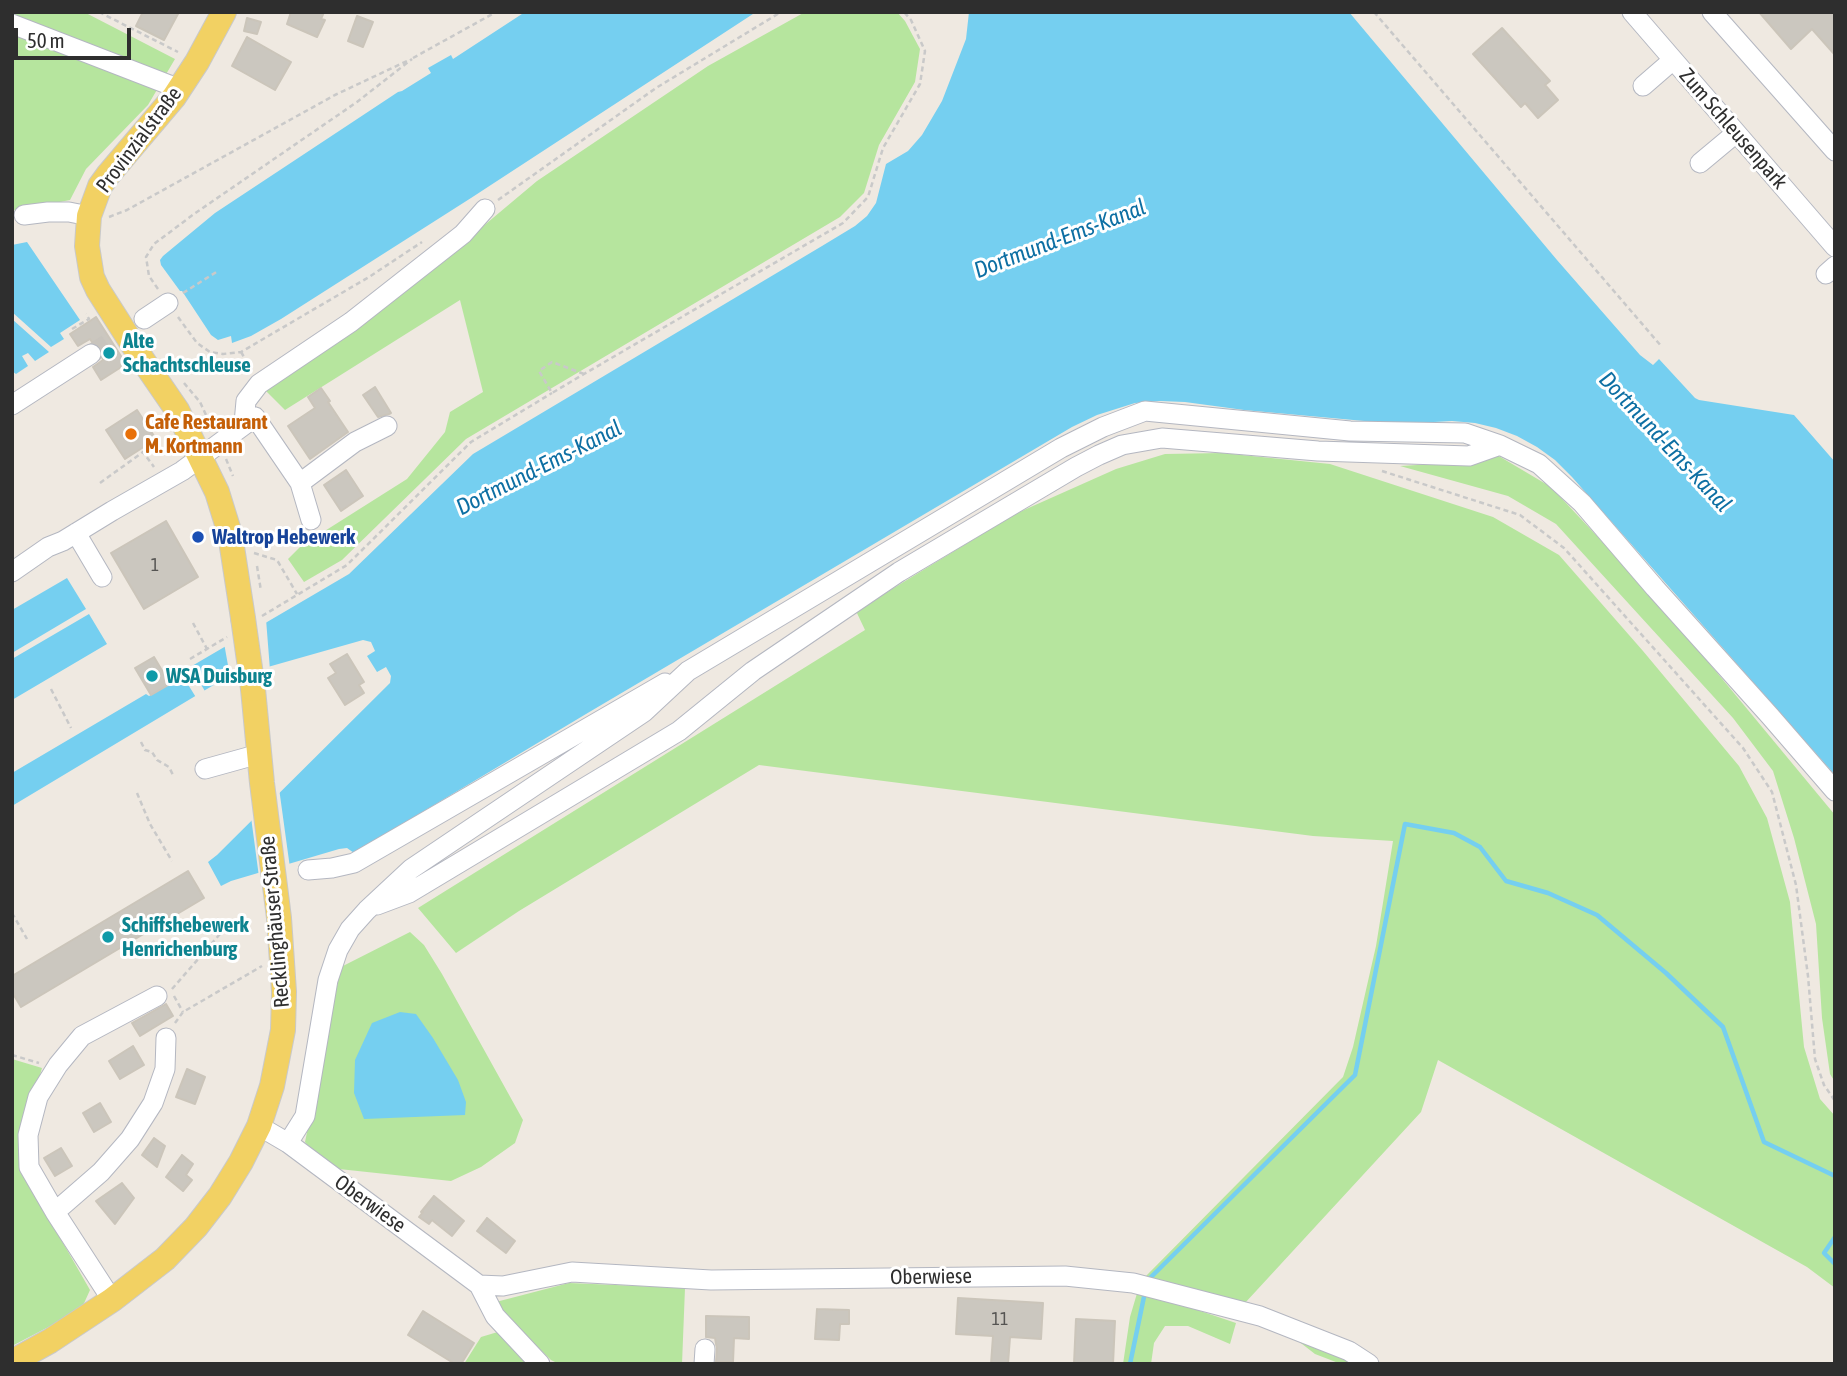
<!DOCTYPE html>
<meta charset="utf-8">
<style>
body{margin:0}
#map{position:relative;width:1847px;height:1376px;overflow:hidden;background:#efe9e1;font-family:"Asap Condensed",sans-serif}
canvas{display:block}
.frame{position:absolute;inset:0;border:14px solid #2e2e2e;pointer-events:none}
.scale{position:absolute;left:14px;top:28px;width:117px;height:32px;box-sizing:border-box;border:4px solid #2e2e2e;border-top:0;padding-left:9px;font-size:21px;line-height:24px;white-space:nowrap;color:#2e2e2e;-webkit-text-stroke:5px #fff;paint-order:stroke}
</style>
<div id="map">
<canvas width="1847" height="1376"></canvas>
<div class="frame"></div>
<div class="scale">50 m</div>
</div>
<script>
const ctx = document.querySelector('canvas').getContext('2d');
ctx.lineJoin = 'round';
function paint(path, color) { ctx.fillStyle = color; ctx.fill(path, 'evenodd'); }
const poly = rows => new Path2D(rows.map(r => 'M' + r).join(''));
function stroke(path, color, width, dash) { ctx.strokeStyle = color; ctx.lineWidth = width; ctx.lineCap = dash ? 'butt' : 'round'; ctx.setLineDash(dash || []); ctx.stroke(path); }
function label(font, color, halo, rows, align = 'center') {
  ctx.font = font + ' "Asap Condensed",sans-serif'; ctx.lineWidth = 6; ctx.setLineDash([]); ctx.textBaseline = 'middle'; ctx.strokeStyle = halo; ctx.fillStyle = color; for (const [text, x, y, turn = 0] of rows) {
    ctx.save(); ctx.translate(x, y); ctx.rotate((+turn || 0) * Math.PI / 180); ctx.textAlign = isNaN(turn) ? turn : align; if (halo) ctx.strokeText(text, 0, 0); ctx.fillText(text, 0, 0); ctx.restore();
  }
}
const green = poly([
 [12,12,84,12,175,59,148,105,86,169,70,200,44,205,24,207,12,211],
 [805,12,897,12,905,21,920,49,915,82,879,145,864,193,840,217,466,439,342,560,304,582,288,559,301,546,407,479,445,432,450,412,483,392,460,300,285,410,262,387,481,228,537,181,708,66],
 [1222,453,1330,464,1493,517,1559,555,1643,651,1739,766,1767,818,1790,902,1804,1047,1820,1099,1835,1116,1835,1288,1807,1267,1438,1060,1421,1112,1245,1303,1146,1276,1343,1077,1353,1047,1376,946,1393,841,1313,836,759,765,519,911,456,953,418,908,865,630,856,611,1015,514,1116,469,1165,454],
 [1497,455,1551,487,1656,599,1835,815,1835,1082,1830,1074,1822,1018,1816,924,1794,838,1773,771,1733,718,1556,524,1508,496,1400,466,1467,462],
 [410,932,424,945,442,974,523,1120,515,1143,481,1167,451,1181,339,1169,316,1157,305,1142,341,967],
 [12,1059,42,1068,21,1142,23,1173,90,1290,81,1310,12,1346],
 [569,1283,685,1288,682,1364,559,1364,551,1360,492,1303],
 [1138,1290,1236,1323,1230,1344,1188,1326,1165,1326,1154,1343,1151,1364,1123,1364,1130,1317],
 [501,1331,530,1364,464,1364,481,1337],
 [1293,1337,1358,1364,1341,1364,1315,1354]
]);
const water = poly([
 [525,12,756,12,471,198,281,319,251,336,232,343,231,336,218,340,211,335,182,291,180,291,161,265,160,260,163,256,215,213,398,92,402,91,431,73,428,68,451,55,453,59],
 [969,12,1349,12,1557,260,1640,355,1653,365,1659,359,1695,398,1699,400,1794,415,1835,462,1835,775,1572,477,1555,460,1537,447,1517,436,1496,428,1475,423,1452,421,1397,424,1244,410,1185,402,1160,401,1135,403,1097,415,1072,427,586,714,354,853,347,848,339,849,231,881,221,886,208,862,217,855,390,683,391,676,386,667,377,672,367,656,375,651,371,642,363,640,222,680,12,806,12,773,146,694,149,696,169,684,168,680,349,574,473,454,822,246,855,226,867,216,876,203,886,164,908,151,922,135,942,101,966,39],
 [27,242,80,320,60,333,64,339,51,347,12,312,12,245],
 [12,319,49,352,35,361,28,353,22,356,28,366,16,374,12,371],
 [67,578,86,609,12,653,12,610],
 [89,614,107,644,12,700,12,659],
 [400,1012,416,1014,433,1038,458,1080,466,1102,465,1115,364,1119,354,1093,355,1060,372,1023]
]);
const pier = poly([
 [266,619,270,670,231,682,224,643],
 [189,664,206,693,197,699,179,670],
 [279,788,290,868,259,877,251,817]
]);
const stream = poly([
 [1835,1237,1824,1253,1835,1264],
 [1148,1280,1355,1075,1405,824,1454,833,1480,847,1506,881,1548,893,1597,915,1666,973,1723,1027,1764,1142,1835,1176],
 [1130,1364,1145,1292]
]);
const building = poly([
 [143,12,179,12,164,40,136,26,143,12],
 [291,12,324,12,321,19,325,20,317,37,287,24,291,12],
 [1759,12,1835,12,1835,55,1812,29,1791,49,1759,12],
 [357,16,373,22,363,47,348,41,357,16],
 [247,18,261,22,257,34,244,31,247,18],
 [1502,28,1550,81,1545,85,1558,100,1538,118,1525,103,1521,107,1473,54,1502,28],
 [247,37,291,62,275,90,232,66,247,37],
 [96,317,126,364,101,380,93,367,103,360,101,347,92,342,90,339,78,346,70,334,96,317],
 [375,387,391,413,389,414,378,417,363,395,375,387],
 [321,388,330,401,328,402,348,432,310,459,288,426,315,408,308,397,321,388],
 [137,410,156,439,125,459,106,430,137,410],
 [346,470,363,496,341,511,324,485,346,470],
 [166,521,198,577,144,609,111,553,166,521],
 [347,654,364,682,359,685,364,693,345,705,328,678,336,673,330,664,347,654],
 [154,657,170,684,151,695,135,668,154,657],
 [188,871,204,898,21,1007,12,992,12,976,188,871],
 [166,1004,173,1016,140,1036,132,1023,166,1004],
 [133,1046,144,1065,120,1079,109,1061,133,1046],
 [187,1069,205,1077,195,1104,176,1097,187,1069],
 [100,1103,111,1122,94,1132,83,1113,100,1103],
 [154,1138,165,1146,157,1167,142,1155,154,1138],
 [61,1148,72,1166,55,1176,44,1158,61,1148],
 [182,1155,193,1164,186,1175,192,1180,183,1191,166,1177,182,1155],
 [122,1183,134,1198,115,1224,96,1201,122,1183],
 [434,1196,464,1221,452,1236,432,1220,429,1224,419,1217,423,1212,421,1212,434,1196],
 [487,1218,515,1241,506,1253,477,1231,487,1218],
 [958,1298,1043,1303,1041,1339,1010,1337,1008,1364,991,1364,993,1336,956,1334,958,1298],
 [817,1309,849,1310,849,1324,840,1324,839,1340,815,1339,817,1309],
 [423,1311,474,1343,461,1364,455,1364,408,1335,423,1311],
 [706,1316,749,1317,749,1339,734,1338,733,1362,716,1362,717,1349,715,1338,706,1337,706,1316],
 [1076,1319,1115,1321,1113,1364,1074,1364,1076,1319]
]);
const minorTunnel = poly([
 [91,354,137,324]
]);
const path = poly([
 [99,12,178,52],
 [1374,12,1662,347],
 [413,58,496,12],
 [498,200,656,88,781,12],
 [109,217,127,210,335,95,407,61],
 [158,289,149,276,146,257,154,244,194,214,357,102,412,59],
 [183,293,218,271],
 [178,317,197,343,210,352,223,354,241,352,369,277,422,242],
 [72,329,89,319,86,314],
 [241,352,252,370],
 [584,374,552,362,539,371,552,393,584,374,843,223,868,197,883,148,920,84,925,51,911,20,904,12],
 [184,383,200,402,212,428],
 [226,459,233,476],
 [1382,471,1520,515,1564,548,1743,748,1772,792,1796,885,1808,976,1815,1059,1824,1085,1835,1101],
 [100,483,143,452,154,467],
 [254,553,277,560,297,594],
 [257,566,261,591],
 [262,616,347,565,471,442,552,393],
 [193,623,207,649],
 [190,659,227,637],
 [51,689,71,728],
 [141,742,145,750,152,752,157,760,169,767,174,777],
 [137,793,150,824,172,861],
 [12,913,27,939],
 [172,989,220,934,217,918],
 [174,996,183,1012],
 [175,1023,183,1012,262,966],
 [12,1055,39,1063]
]);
const minor = poly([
 [1632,12,1835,247],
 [1712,12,1835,151],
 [12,24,167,84,179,90],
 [1643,86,1673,60],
 [1700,163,1736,133],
 [24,215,48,212,69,212,89,216],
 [1826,274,1835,266],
 [144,319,168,303],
 [12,405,91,354],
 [244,423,246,401,259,384,351,322,463,234,485,209],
 [300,483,355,442,387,426],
 [76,533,102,577],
 [12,572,48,547,63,541,112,511,182,471,255,417,300,483,311,520],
 [205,769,259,754],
 [308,870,332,868,354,863,665,683],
 [377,905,409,893,679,731,753,671,899,572,1076,467,1099,455,1122,445,1162,438,1318,451,1469,456,1500,445],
 [259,1126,288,1143,479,1285,503,1286,572,1272,711,1280,1065,1276,1133,1283,1260,1316,1349,1351,1369,1364],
 [288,1143,305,1116,328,980,338,950,350,929,367,910,411,869,644,712,688,671,1061,448,1103,427,1145,411,1350,431,1465,433,1500,445,1539,464,1582,503,1655,588,1770,716,1835,791],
 [55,1212,29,1167,28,1135,38,1097,58,1065,82,1036,157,996],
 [479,1285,495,1316,540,1364],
 [112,1300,55,1212,101,1172,130,1139,153,1103,165,1069,166,1038],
 [704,1364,705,1349]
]);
const major = poly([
 [224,12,197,62,174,97,108,175,100,186,89,216,87,246,92,277,98,290,142,359,177,410,217,492,230,534,243,618],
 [12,1362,50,1341,112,1300,165,1259,196,1227,220,1196,241,1162,259,1126,272,1086,283,1030,284,992,279,918,262,783,253,689]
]);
const majorBridge = poly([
 [243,618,253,689]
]);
const markers = [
 [109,353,7,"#0f9aa8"],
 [131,434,7,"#e8710a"],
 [198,537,7,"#1a4fb4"],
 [152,676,7,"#0f9aa8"],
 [108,937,7,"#0f9aa8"]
];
const numberNames = [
 ["1",155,565],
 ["11",1000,1319]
];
const streetNames = [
 ["Zum Schleusenpark",1733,129,49],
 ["Provinzialstraße",139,140,-53],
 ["Recklinghäuser Straße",275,922,-95],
 ["Oberwiese",370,1204,36],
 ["Oberwiese",931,1277,-1]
];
const cultureNames = [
 ["Alte",123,341],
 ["Schachtschleuse",123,365],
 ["WSA Duisburg",166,676],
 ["Schiffshebewerk",122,925],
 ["Henrichenburg",122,949]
];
const foodNames = [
 ["Cafe Restaurant",145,422],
 ["M. Kortmann",145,446]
];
const transitNames = [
 ["Waltrop Hebewerk",212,537]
];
const waterNames = [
 ["Dortmund-Ems-Kanal",1060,239,-21],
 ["Dortmund-Ems-Kanal",1665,442,47],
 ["Dortmund-Ems-Kanal",539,468,-27]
];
paint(green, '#b6e59e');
paint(water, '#75cff0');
paint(pier, '#efe9e1');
stroke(stream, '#75cff0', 4.5);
paint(building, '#cbc7bf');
stroke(building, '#cbc5ba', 2);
stroke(minorTunnel, '#c8c4bd', 19, [19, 10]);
stroke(minor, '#b4b7c1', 21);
stroke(major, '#c9c9c9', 26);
stroke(path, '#c9c9c9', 2.5, [5, 3.5]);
stroke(minor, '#fff', 19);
stroke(major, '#f2d163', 24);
stroke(majorBridge, '#c9c9c9', 26, []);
stroke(majorBridge, '#f2d163', 24);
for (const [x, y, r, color] of markers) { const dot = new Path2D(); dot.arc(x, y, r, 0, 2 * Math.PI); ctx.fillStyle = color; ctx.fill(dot); stroke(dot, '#fff', 2.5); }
label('18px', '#555452', null, numberNames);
label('21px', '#2e2e2e', '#fff', streetNames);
label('bold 21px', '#0d838f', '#fff', cultureNames, 'left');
label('bold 21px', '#c56008', '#fff', foodNames, 'left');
label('bold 21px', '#164399', '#fff', transitNames, 'left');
label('italic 23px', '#0d6fa3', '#fff', waterNames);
</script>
